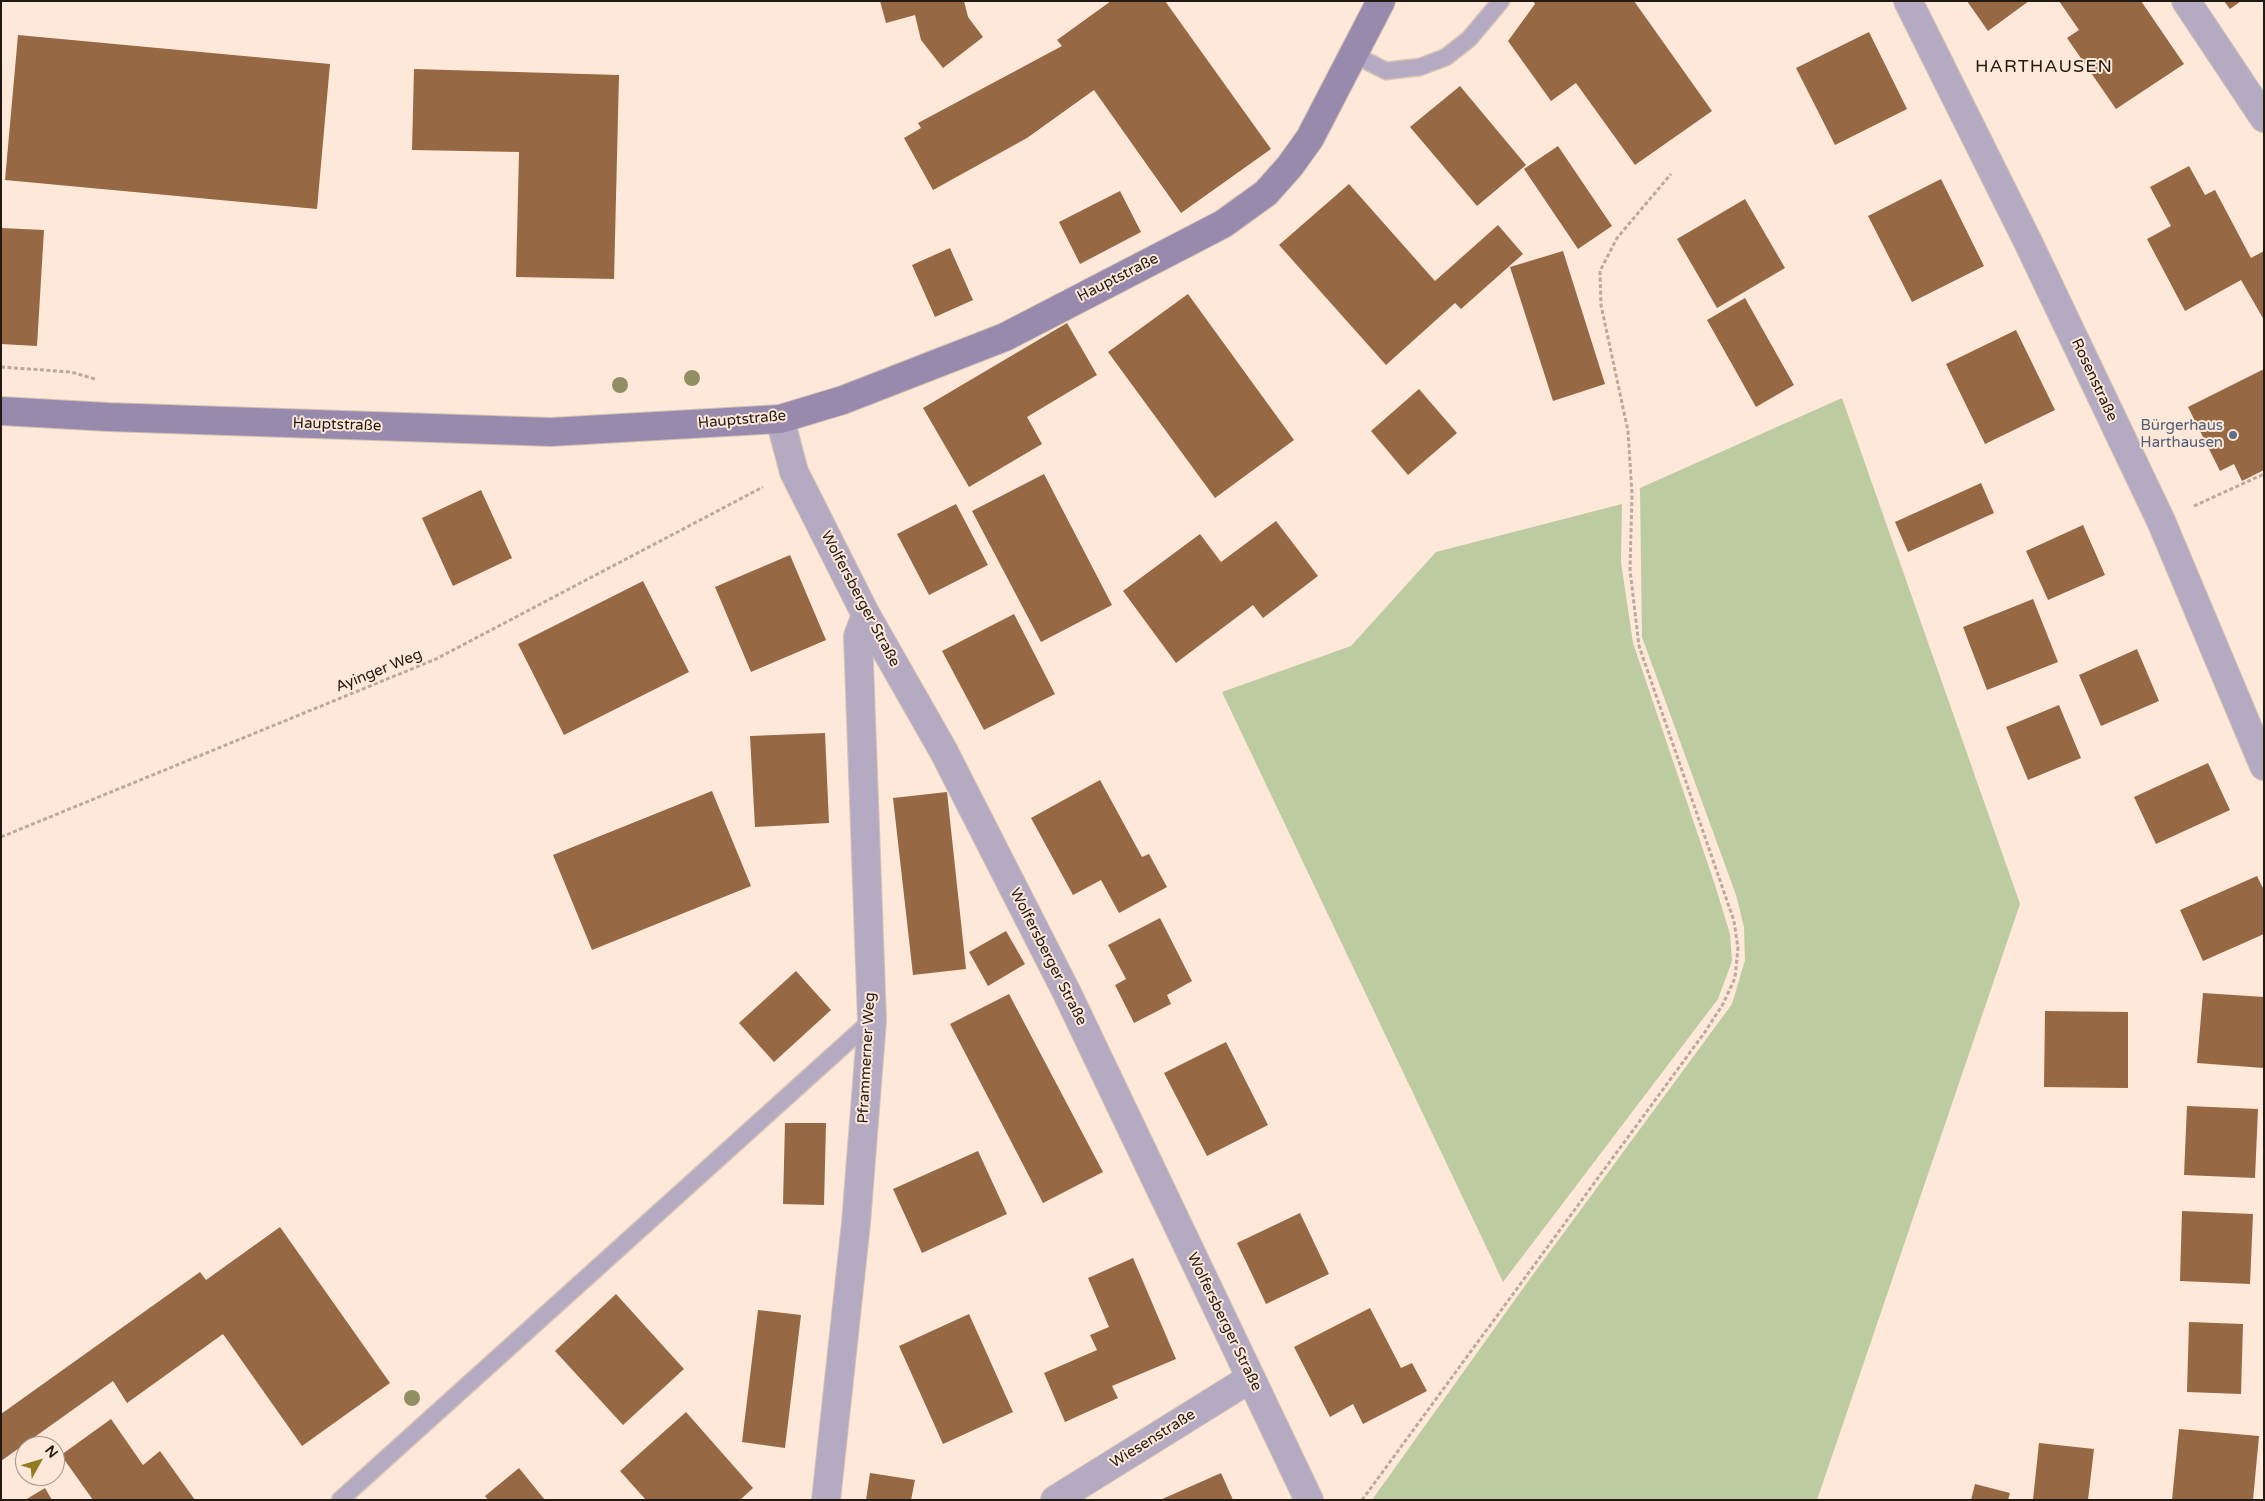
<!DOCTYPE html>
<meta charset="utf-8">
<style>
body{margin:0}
#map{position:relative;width:2265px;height:1501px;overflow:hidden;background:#fee8d9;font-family:"Varela Round",sans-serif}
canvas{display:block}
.frame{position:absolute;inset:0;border:2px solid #221912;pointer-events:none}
.north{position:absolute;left:15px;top:1436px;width:50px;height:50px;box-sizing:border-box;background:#fee8d9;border:1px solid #a69589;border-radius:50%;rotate:51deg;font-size:14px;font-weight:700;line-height:20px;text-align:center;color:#221912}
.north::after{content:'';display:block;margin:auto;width:18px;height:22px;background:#957c23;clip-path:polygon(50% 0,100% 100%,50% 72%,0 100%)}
</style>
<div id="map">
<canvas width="2265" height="1501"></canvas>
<div class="frame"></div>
<div class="north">N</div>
</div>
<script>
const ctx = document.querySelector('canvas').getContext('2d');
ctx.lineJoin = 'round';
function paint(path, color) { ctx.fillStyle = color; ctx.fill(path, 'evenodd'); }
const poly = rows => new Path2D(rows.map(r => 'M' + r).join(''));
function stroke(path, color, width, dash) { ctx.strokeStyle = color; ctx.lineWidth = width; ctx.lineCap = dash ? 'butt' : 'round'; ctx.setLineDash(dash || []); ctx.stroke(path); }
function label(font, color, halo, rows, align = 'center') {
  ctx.font = font + ' "Varela Round",sans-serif'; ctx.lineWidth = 4; ctx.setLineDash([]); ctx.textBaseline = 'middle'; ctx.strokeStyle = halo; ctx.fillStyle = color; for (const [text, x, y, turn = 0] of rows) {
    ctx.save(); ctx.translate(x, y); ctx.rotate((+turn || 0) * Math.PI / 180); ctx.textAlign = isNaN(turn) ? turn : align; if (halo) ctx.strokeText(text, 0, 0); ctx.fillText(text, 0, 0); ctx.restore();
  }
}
const green = poly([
 [1842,398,2020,904,1817,1500,1372,1500,1529,1280,1732,1004,1745,960,1744,927,1736,895,1642,637,1640,488],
 [1622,504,1621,562,1633,643,1715,885,1730,934,1732,961,1718,999,1503,1282,1222,692,1351,646,1436,552]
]);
const building = poly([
 [880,1,964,1,968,17,983,37,943,68,921,40,915,15,886,23],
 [1111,1,1165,1,1271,149,1181,213,1094,90,1027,138,933,190,904,138,921,128,918,123,1062,46,1057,40],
 [1533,1,1634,1,1712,111,1635,165,1576,83,1551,101,1508,41,1535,4],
 [1967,1,2029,1,1988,31],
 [2059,1,2141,1,2184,64,2116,109,2067,38,2079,30],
 [2224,1,2241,1,2230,9],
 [1869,32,1907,109,1835,145,1796,68],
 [18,35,330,64,317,209,5,180],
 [414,69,619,75,614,279,516,277,519,152,412,150],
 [1460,86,1526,165,1477,206,1410,127],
 [1558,146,1612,226,1578,249,1524,169],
 [2189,166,2205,195,2215,190,2251,258,2264,251,2264,320,2241,280,2185,311,2147,239,2171,226,2150,187],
 [1941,179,1984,266,1912,302,1868,216],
 [1349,184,1435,281,1498,225,1523,254,1461,309,1455,303,1386,365,1279,245],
 [1120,191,1141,232,1080,264,1059,222],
 [1745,199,1785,268,1717,308,1677,239],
 [1,228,44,230,37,346,1,344],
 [950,248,973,300,935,317,912,265],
 [1563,251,1605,384,1553,401,1510,267],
 [1188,294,1294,440,1215,498,1108,352],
 [1745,298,1794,385,1756,407,1707,320],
 [1067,323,1097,375,1027,417,1042,444,969,487,923,408],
 [2016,330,2055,410,1985,444,1946,364],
 [2264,369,2264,470,2242,481,2234,464,2220,471,2188,407],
 [1419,389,1457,433,1408,475,1371,431],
 [1044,474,1112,605,1041,642,972,511],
 [1981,483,1994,513,1908,552,1895,522],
 [481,490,512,558,453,586,422,518],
 [956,504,988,565,929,595,897,534],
 [1276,521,1318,576,1263,618,1253,605,1176,663,1123,591,1200,534,1221,562],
 [2083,525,2105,575,2048,600,2026,551],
 [790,555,826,640,751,672,715,587],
 [643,581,689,672,564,735,518,644],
 [2033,599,2058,662,1987,690,1963,627],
 [1014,614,1055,694,984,730,942,651],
 [2137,649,2159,701,2101,726,2079,675],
 [2059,705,2081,758,2028,780,2006,727],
 [825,733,829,823,755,827,750,736],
 [2208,763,2230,810,2156,844,2134,797],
 [1100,780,1142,857,1149,854,1167,887,1119,913,1101,880,1073,895,1031,818],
 [712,791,751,886,592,950,553,855],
 [947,792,966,969,913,975,893,798],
 [2257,876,2264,890,2264,934,2203,961,2180,910],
 [1160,918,1192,981,1167,995,1171,1004,1134,1023,1115,985,1126,979,1108,945],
 [1006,931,1025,964,988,986,969,952],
 [796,971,831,1010,774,1062,739,1023],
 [2203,993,2264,997,2264,1068,2197,1063],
 [1009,994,1103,1172,1043,1203,950,1024],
 [2045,1011,2128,1012,2128,1088,2044,1087],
 [1226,1042,1268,1125,1207,1156,1164,1073],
 [2187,1106,2258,1109,2255,1178,2184,1175],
 [785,1123,826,1123,824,1205,783,1204],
 [978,1151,1007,1214,922,1253,893,1189],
 [2182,1211,2253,1214,2250,1284,2180,1281],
 [1300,1213,1329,1274,1266,1304,1237,1243],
 [280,1227,390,1383,302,1446,223,1334,127,1403,113,1381,1,1461,1,1414,200,1272,206,1280],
 [1133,1258,1176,1359,1112,1386,1118,1398,1065,1422,1044,1373,1097,1350,1090,1335,1109,1327,1088,1278],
 [616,1294,684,1369,623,1425,555,1351],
 [1370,1308,1401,1368,1412,1363,1427,1391,1363,1424,1353,1404,1330,1417,1294,1347],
 [758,1310,801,1315,785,1448,742,1442],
 [969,1314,1013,1412,943,1444,899,1346],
 [2189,1322,2243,1324,2241,1394,2187,1392],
 [686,1412,753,1488,740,1500,646,1500,620,1471],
 [111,1419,143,1465,160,1451,195,1500,93,1500,61,1455],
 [2179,1429,2259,1436,2253,1500,2172,1500],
 [2039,1443,2094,1449,2088,1500,2033,1500],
 [519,1468,545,1500,488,1500,485,1496],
 [870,1473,915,1480,911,1500,866,1500],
 [1221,1473,1233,1500,1160,1500],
 [1975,1484,2010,1493,2008,1500,1971,1500],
 [45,1488,52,1500,25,1500]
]);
const path = poly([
 [1,367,71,372,95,379],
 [2194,506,2264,474],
 [1,837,436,659,763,487],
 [1362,1500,1705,1032,1723,1004,1735,978,1738,948,1734,921,1639,646,1630,570,1632,494,1628,431,1601,305,1600,271,1617,238,1671,174]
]);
const lane = poly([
 [1353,54,1386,71,1420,67,1446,57,1469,39,1501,1],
 [340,1500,872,1020]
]);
const street = poly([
 [1908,1,2028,242,2161,521,2264,766],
 [2186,1,2264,118],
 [780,419,794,472,866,615,943,750,1067,993,1309,1500],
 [826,1500,856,1223,872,1020,858,636,866,615],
 [1055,1500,1251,1378]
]);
const secondary = poly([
 [1,411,108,417,551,432,780,419,843,400,1005,337,1223,224,1266,193,1290,166,1310,138,1381,1]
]);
const trees = [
 [692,378],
 [620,385],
 [412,1398]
];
const markers = [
 [2233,435,5,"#5c6f8a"]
];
const streetNames = [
 ["Hauptstraße",1118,278,-27],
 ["Rosenstraße",2094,380,65],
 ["Hauptstraße",742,420,-5],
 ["Hauptstraße",337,425,2],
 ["Wolfersberger Straße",860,599,62],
 ["Ayinger Weg",379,671,-22],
 ["Wolfersberger Straße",1048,957,63],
 ["Pframmerner Weg",867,1058,-87],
 ["Wolfersberger Straße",1224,1322,64],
 ["Wiesenstraße",1153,1439,-32]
];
const serviceNames = [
 ["Bürgerhaus",2223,426],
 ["Harthausen",2223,443]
];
const quarterNames = [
 ["HARTHAUSEN",2044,67]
];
paint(green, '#bccba0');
paint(building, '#966844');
stroke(lane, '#d6c3b5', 19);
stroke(street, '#d6c3b5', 30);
stroke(secondary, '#d6c3b5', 30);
stroke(path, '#bba99c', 3, [4, 2.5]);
stroke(lane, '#b4abc3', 16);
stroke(street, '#b4abc3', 28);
stroke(secondary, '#988aad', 28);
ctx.fillStyle = '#908f64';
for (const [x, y] of trees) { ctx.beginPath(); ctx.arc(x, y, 8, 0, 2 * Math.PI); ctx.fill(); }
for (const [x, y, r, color] of markers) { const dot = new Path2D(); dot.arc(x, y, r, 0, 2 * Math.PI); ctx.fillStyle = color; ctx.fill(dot); stroke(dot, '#fee8d9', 2); }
label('15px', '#221912', '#fee8d9', streetNames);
label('15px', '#4e5e75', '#fee8d9', serviceNames, 'right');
ctx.letterSpacing = '1px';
label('18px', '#221912', '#fee8d9', quarterNames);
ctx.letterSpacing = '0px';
</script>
